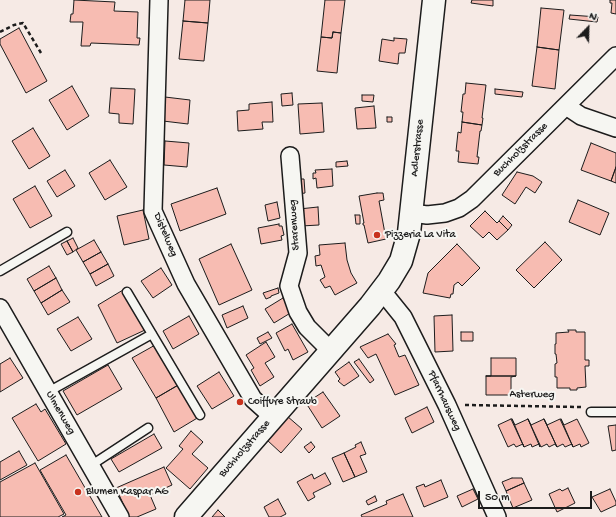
<!DOCTYPE html>
<style>
body{margin:0}
#map{position:relative;width:616px;height:517px;overflow:hidden;background:#f6eae5;font-family:"Gochi Hand",sans-serif}
canvas{display:block}
.north{position:absolute;left:568px;top:8px;width:40px;height:40px;-webkit-text-stroke:3px #f6f6f2;paint-order:stroke;rotate:23deg;font-size:11px;font-weight:700;line-height:16px;text-align:center;color:#1c1c1c}
.north::after{content:'';display:block;margin:auto;width:14px;height:18px;background:#1c1c1c;clip-path:polygon(50% 0,100% 100%,50% 72%,0 100%)}
.scale{position:absolute;left:478px;top:491px;width:114px;height:18px;box-sizing:border-box;border:2px solid #1c1c1c;border-top:0;padding-left:5px;font-size:12px;line-height:14px;white-space:nowrap;color:#1c1c1c;-webkit-text-stroke:3px #f6f6f2;paint-order:stroke}
</style>
<div id="map">
<canvas width="616" height="517"></canvas>
<div class="north">N</div>
<div class="scale">50 m</div>
</div>
<script>
const ctx = document.querySelector('canvas').getContext('2d');
ctx.lineJoin = 'round';
function paint(path, color) { ctx.fillStyle = color; ctx.fill(path, 'evenodd'); }
const poly = rows => new Path2D(rows.map(r => 'M' + r).join(''));
function stroke(path, color, width, dash) { ctx.strokeStyle = color; ctx.lineWidth = width; ctx.lineCap = dash ? 'butt' : 'round'; ctx.setLineDash(dash || []); ctx.stroke(path); }
function label(font, color, halo, rows, align = 'center') {
  ctx.font = font + ' "Gochi Hand",sans-serif'; ctx.lineWidth = 4; ctx.setLineDash([]); ctx.textBaseline = 'middle'; ctx.strokeStyle = halo; ctx.fillStyle = color; for (const [text, x, y, turn = 0] of rows) {
    ctx.save(); ctx.translate(x, y); ctx.rotate((+turn || 0) * Math.PI / 180); ctx.textAlign = isNaN(turn) ? turn : align; if (halo) ctx.strokeText(text, 0, 0); ctx.fillText(text, 0, 0); ctx.restore();
  }
}
const building = poly([
 [74,0,115,2,114,11,138,12,137,38,140,38,139,45,91,43,90,46,81,46,83,22,70,22,71,14,73,14,74,0],
 [185,0,210,0,208,23,183,21,185,0],
 [325,0,345,0,341,33,333,32,332,38,321,37,325,0],
 [472,0,493,0,493,6,471,3,472,0],
 [610,0,616,0,616,14,611,13,612,3,610,3,610,0],
 [541,8,564,10,559,50,537,47,541,8],
 [570,15,598,17,597,22,569,19,570,15],
 [183,21,208,23,204,61,179,59,183,21],
 [19,28,47,81,26,93,0,44,0,39,19,28],
 [333,32,341,33,337,73,317,71,321,37,332,38,333,32],
 [394,38,407,39,405,53,399,53,398,64,379,61,382,39,394,41,394,38],
 [537,47,559,50,555,89,532,86,537,47],
 [466,83,486,85,482,118,483,118,482,125,462,122,463,112,461,112,463,94,465,94,466,83],
 [72,86,89,116,67,130,49,100,72,86],
 [111,88,135,89,133,124,119,123,119,114,109,113,111,88],
 [495,89,523,92,522,97,495,94,495,89],
 [292,93,293,105,282,106,281,94,292,93],
 [362,95,374,95,373,102,362,101,362,95],
 [165,97,190,100,188,124,163,121,165,97],
 [272,102,273,122,262,122,263,129,238,131,237,111,249,110,249,104,272,102],
 [322,103,324,132,300,134,298,104,322,103],
 [374,106,376,128,357,129,355,108,374,106],
 [387,117,392,117,392,122,387,122,387,117],
 [462,122,482,125,481,131,480,131,477,157,479,157,478,164,458,162,459,151,456,151,458,132,461,133,462,122],
 [33,128,50,156,29,169,12,141,33,128],
 [165,141,189,143,187,167,164,165,165,141],
 [591,143,616,153,616,167,611,181,581,170,591,143],
 [110,160,127,187,105,200,89,173,110,160],
 [347,161,348,166,336,167,336,162,347,161],
 [616,167,616,183,611,181,616,167],
 [332,169,333,186,317,188,316,178,313,179,313,173,316,173,315,170,332,169],
 [65,170,75,186,57,197,47,181,65,170],
 [517,172,533,176,542,182,535,193,526,187,515,204,502,195,517,172],
 [297,179,304,179,305,193,298,194,297,179],
 [35,186,52,216,30,228,13,199,35,186],
 [217,188,226,214,180,231,171,204,217,188],
 [377,193,383,193,384,200,379,201,386,239,368,243,364,225,363,225,363,223,364,223,359,196,377,193],
 [578,200,609,213,600,235,569,222,578,200],
 [277,202,280,218,268,221,265,205,277,202],
 [318,207,319,225,301,226,299,209,318,207],
 [143,210,149,239,124,245,117,216,143,210],
 [485,211,497,223,499,221,508,230,497,240,489,232,483,238,470,226,485,211],
 [355,215,360,215,360,224,356,224,355,215],
 [503,216,512,225,508,230,499,221,503,216],
 [279,224,279,226,282,226,284,235,281,236,282,240,261,244,258,228,279,224],
 [73,238,78,248,73,252,67,241,73,238],
 [94,240,101,252,83,262,76,250,94,240],
 [67,241,73,252,67,255,61,244,67,241],
 [545,242,562,260,534,288,516,270,545,242],
 [345,243,347,260,351,273,357,283,335,295,330,286,325,288,320,280,325,277,321,265,316,266,315,256,320,255,319,245,345,243],
 [231,244,252,290,219,305,199,259,231,244],
 [457,244,480,268,462,286,458,282,454,285,453,294,451,294,450,298,423,293,428,273,457,244],
 [101,252,108,264,90,274,83,262,101,252],
 [108,264,114,276,96,286,90,274,108,264],
 [49,266,56,278,34,291,27,279,49,266],
 [161,268,172,285,153,298,141,281,161,268],
 [56,278,62,290,41,303,34,291,56,278],
 [278,288,279,293,271,296,271,297,266,299,263,293,278,288],
 [62,290,70,302,48,315,41,303,62,290],
 [123,290,145,330,117,343,98,305,123,290],
 [283,298,292,312,274,323,265,309,283,298],
 [243,306,248,318,227,328,222,315,243,306],
 [452,315,453,351,435,352,434,316,452,315],
 [189,316,199,334,173,349,163,331,189,316],
 [78,317,92,339,71,351,57,329,78,317],
 [292,324,308,352,293,360,288,349,285,351,276,333,292,324],
 [568,330,576,330,576,332,585,332,585,360,589,360,589,366,585,366,586,387,577,388,577,390,570,390,570,388,557,388,557,377,555,377,555,364,557,363,556,354,555,354,555,344,556,344,556,333,569,332,568,330],
 [268,332,272,338,260,344,257,338,268,332],
 [461,332,473,332,473,341,461,341,461,332],
 [388,334,396,344,394,345,399,357,405,355,419,385,395,395,376,354,368,358,360,347,388,334],
 [266,342,275,357,265,363,274,377,260,386,251,370,254,368,246,355,266,342],
 [157,344,180,384,156,398,132,358,157,344],
 [10,358,23,378,0,392,0,364,10,358],
 [491,358,516,358,516,376,486,376,491,376,491,358],
 [359,359,374,380,370,383,354,362,359,359],
 [349,362,359,376,344,386,338,381,340,379,335,372,349,362],
 [108,365,122,389,77,415,63,391,108,365],
 [219,372,234,396,212,409,197,386,219,372],
 [486,376,516,376,511,377,511,395,486,395,486,376],
 [180,384,199,417,174,432,156,398,180,384],
 [323,392,340,416,322,428,306,403,323,392],
 [36,404,41,412,45,409,66,444,38,461,12,418,36,404],
 [427,407,434,422,412,433,405,418,427,407],
 [287,416,302,429,281,453,267,440,287,416],
 [511,419,524,447,523,444,516,447,514,444,508,447,498,425,511,419],
 [512,419,515,425,528,419,540,447,539,444,532,447,531,444,524,447,512,419],
 [528,419,531,425,544,419,557,447,555,444,549,447,547,444,541,447,528,419],
 [544,419,547,425,560,419,573,447,572,444,565,447,563,444,557,447,544,419],
 [561,419,564,425,577,419,589,443,581,447,580,444,573,447,561,419],
 [616,425,616,450,612,451,608,426,616,425],
 [191,431,203,442,192,454,208,468,190,489,166,468,183,449,179,446,191,431],
 [154,434,162,448,119,472,111,459,154,434],
 [311,442,315,447,309,453,304,447,311,442],
 [361,442,366,454,360,456,367,472,355,477,344,453,356,447,355,445,361,442],
 [19,451,27,465,0,480,0,462,19,451],
 [344,453,355,477,343,482,332,458,344,453],
 [66,455,102,517,62,517,66,515,40,470,66,455],
 [35,463,64,514,58,517,0,517,0,482,35,463],
 [164,467,172,485,150,495,156,509,137,517,129,517,116,488,164,467],
 [325,473,331,484,313,493,315,497,308,501,297,482,312,474,314,479,325,473],
 [512,478,522,478,524,483,506,491,502,482,512,478],
 [441,480,448,497,424,507,416,487,424,484,425,487,441,480],
 [524,483,532,500,513,508,506,491,524,483],
 [568,488,575,503,557,512,549,494,560,489,562,491,568,488],
 [473,489,478,499,462,507,457,496,473,489],
 [610,489,616,502,616,505,601,512,592,497,610,489],
 [403,494,413,517,362,517,361,515,387,504,386,501,403,494],
 [375,496,377,501,368,505,366,501,375,496],
 [278,499,286,514,280,517,269,517,264,507,278,499],
 [218,510,225,517,212,517,218,510]
]);
const path = poly([
 [0,32,14,25,23,23,41,53],
 [465,405,581,407]
]);
const lane = poly([
 [0,271,67,232],
 [127,292,200,415],
 [48,392,152,334],
 [591,412,616,412],
 [90,466,148,428]
]);
const street = poly([
 [159,0,153,211,186,284,253,399,273,417],
 [566,106,581,116,616,128],
 [290,156,298,253,289,286,298,312,307,327,331,351],
 [412,213,427,215,445,213,459,208,472,199,616,56],
 [382,291,403,317,447,405,497,517],
 [0,308,120,517]
]);
const secondary = poly([
 [186,517,370,306,389,281,401,261,409,233,434,0]
]);
const markers = [
 [377,235,4,"#c8321e"],
 [240,402,4,"#c8321e"],
 [78,492,4,"#c8321e"]
];
const streetNames = [
 ["Adlerstrasse",418,148,-84],
 ["Buchholzstrasse",521,150,-45],
 ["Starenweg",295,225,-94],
 ["Distelweg",165,235,67],
 ["Asterweg",532,395,1],
 ["Pfarrhausweg",444,401,65],
 ["Ulmenweg",60,413,60],
 ["Buchholzstrasse",245,449,-49]
];
const poiNames = [
 ["Pizzeria La Vita",385,235],
 ["Coiffure Straub",248,402],
 ["Blumen Kaspar AG",86,492]
];
paint(building, '#f7bcb2');
stroke(building, '#1c1c1c', 1);
stroke(lane, '#1c1c1c', 11);
stroke(street, '#1c1c1c', 20);
stroke(secondary, '#1c1c1c', 25);
stroke(path, '#1c1c1c', 2.5, [4, 3]);
stroke(lane, '#f6f6f2', 8);
stroke(street, '#f6f6f2', 17);
stroke(secondary, '#f6f6f2', 22);
for (const [x, y, r, color] of markers) { const dot = new Path2D(); dot.arc(x, y, r, 0, 2 * Math.PI); ctx.fillStyle = color; ctx.fill(dot); stroke(dot, '#f6f6f2', 1.5); }
label('11px', '#1c1c1c', '#f6f6f2', streetNames);
label('11px', '#1c1c1c', '#f6f6f2', poiNames, 'left');
</script>
